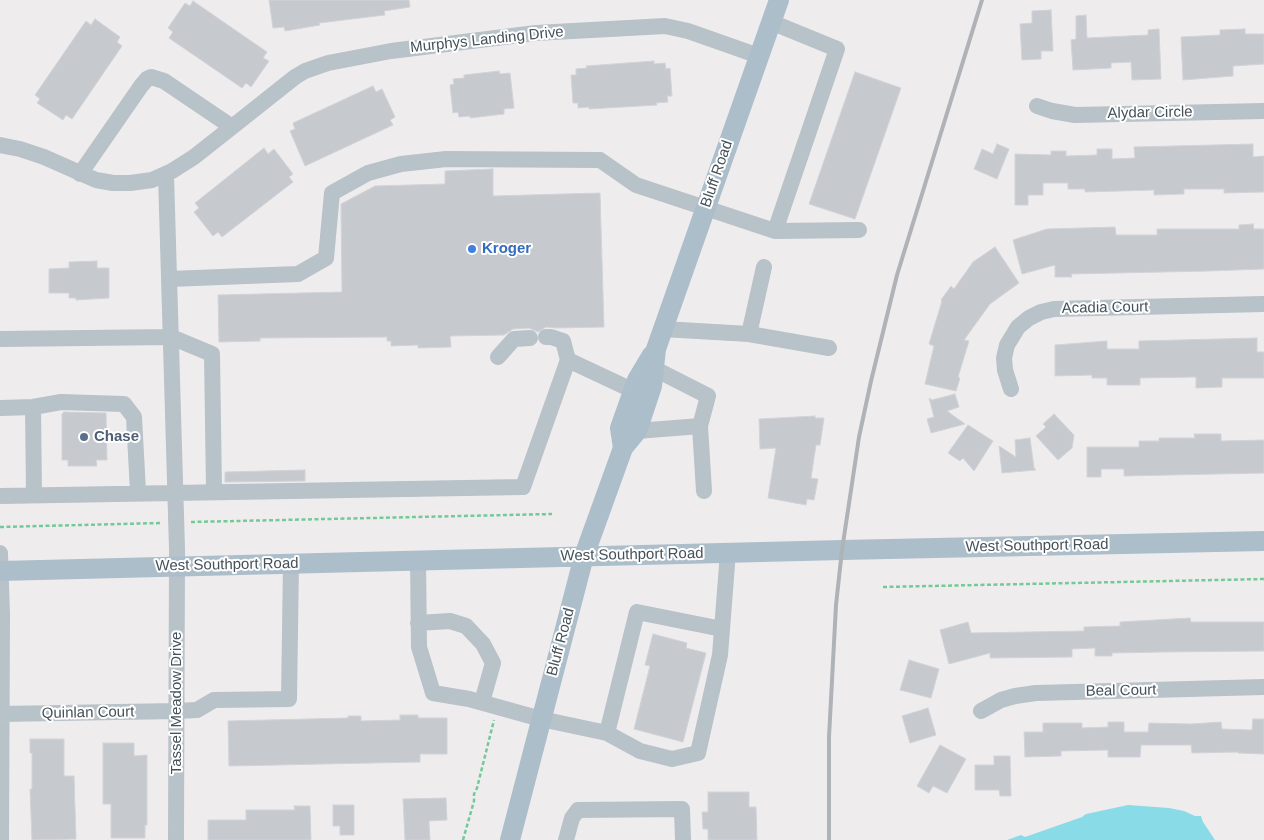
<!DOCTYPE html>
<style>
body{margin:0}
canvas{display:block;background:#efeced}
</style>
<canvas width="1264" height="840"></canvas>
<script>
const ctx = document.querySelector('canvas').getContext('2d');
ctx.lineJoin = 'round';
function paint(path, color) { ctx.fillStyle = color; ctx.fill(path, 'evenodd'); }
const poly = rows => new Path2D(rows.map(r => 'M' + r).join(''));
function stroke(path, color, width, dash) { ctx.strokeStyle = color; ctx.lineWidth = width; ctx.lineCap = dash ? 'butt' : 'round'; ctx.setLineDash(dash || []); ctx.stroke(path); }
function label(font, color, halo, rows, align = 'center') {
  ctx.font = font + ' Arial,sans-serif'; ctx.lineWidth = 4; ctx.setLineDash([]); ctx.textBaseline = 'middle'; ctx.strokeStyle = halo; ctx.fillStyle = color; for (const [text, x, y, turn = 0] of rows) {
    ctx.save(); ctx.translate(x, y); ctx.rotate((+turn || 0) * Math.PI / 180); ctx.textAlign = isNaN(turn) ? turn : align; if (halo) ctx.strokeText(text, 0, 0); ctx.fillText(text, 0, 0); ctx.restore();
  }
}
const water = poly([
 [1128,805,1169,808,1184,811,1195,816,1201,816,1203,822,1215,840,1007,840,1021,835,1025,837,1082,817,1086,814]
]);
const building = poly([
 [269,0,409,0,410,7,384,11,385,15,319,23,320,25,285,31,284,27,273,28,269,0],
 [193,1,267,52,263,58,269,61,251,87,246,83,242,88,169,38,173,32,168,28,185,3,190,6,193,1],
 [1051,10,1053,51,1041,51,1041,59,1022,60,1020,24,1032,23,1032,11,1051,10],
 [1086,15,1087,38,1148,35,1148,30,1159,29,1161,79,1132,80,1131,62,1111,63,1111,68,1073,70,1071,40,1076,39,1076,16,1086,15],
 [95,19,120,37,117,42,122,46,72,119,66,115,63,120,37,103,40,99,35,95,86,21,91,25,95,19],
 [1245,29,1245,34,1264,34,1264,64,1233,66,1233,76,1183,80,1181,37,1220,35,1220,30,1245,29],
 [654,61,654,64,665,63,666,69,670,68,672,96,667,96,668,102,656,103,657,105,589,109,589,107,578,108,578,103,573,103,571,75,576,75,576,69,587,68,586,66,654,61],
 [499,71,500,74,510,73,514,108,504,109,504,114,470,118,470,116,459,117,458,112,453,113,450,85,454,84,453,79,464,78,464,75,499,71],
 [855,72,901,88,855,219,809,204,855,72],
 [373,86,376,92,382,89,395,117,390,120,393,125,305,166,290,131,295,129,293,123,373,86],
 [997,144,1009,149,997,179,974,169,982,149,993,154,997,144],
 [1253,144,1253,157,1264,156,1264,192,1224,193,1224,189,1184,189,1184,194,1154,195,1154,190,1085,192,1085,189,1068,189,1068,183,1043,183,1043,195,1028,195,1028,205,1015,205,1015,154,1051,155,1051,151,1066,151,1066,156,1097,155,1097,149,1112,149,1112,159,1135,158,1134,147,1253,144],
 [264,148,268,154,274,149,293,174,289,177,293,182,222,237,218,232,213,236,194,212,199,208,195,203,264,148],
 [493,169,493,196,600,193,604,327,557,328,546,327,538,332,529,328,513,329,504,335,450,336,451,347,418,348,418,345,391,346,391,341,387,341,387,337,260,338,260,341,219,342,218,295,342,292,341,204,375,186,445,184,445,171,493,169],
 [1253,224,1254,229,1264,229,1264,269,1209,271,1071,274,1072,277,1055,277,1055,265,1022,274,1013,240,1047,229,1115,227,1116,235,1157,235,1157,229,1239,229,1239,225,1253,224],
 [995,247,1019,283,990,304,964,340,969,341,958,377,960,378,956,391,925,384,934,346,929,344,942,301,941,300,951,286,954,289,973,262,995,247],
 [97,261,97,268,109,268,109,298,76,300,76,298,69,298,69,293,49,293,49,269,69,268,69,262,97,261],
 [1257,338,1257,352,1264,352,1264,378,1222,378,1222,387,1196,388,1196,377,1140,378,1140,385,1107,385,1107,378,1092,378,1092,375,1055,376,1055,345,1107,341,1107,349,1139,349,1139,341,1257,338],
 [955,394,959,407,947,411,965,424,931,433,927,419,934,417,929,398,932,400,955,394],
 [64,412,106,413,107,460,96,460,97,466,68,466,68,460,62,460,62,414,64,412],
 [1054,414,1074,435,1072,448,1058,460,1036,436,1046,427,1043,424,1054,414],
 [815,416,815,418,824,418,820,445,816,445,811,478,818,479,814,500,807,499,806,505,768,498,776,448,760,449,759,419,815,416],
 [968,425,993,441,974,471,963,458,960,461,948,453,968,425],
 [1194,434,1221,434,1221,441,1264,440,1264,473,1124,476,1124,469,1101,469,1101,477,1087,477,1087,447,1139,447,1139,441,1159,441,1159,438,1195,438,1194,434],
 [1030,438,1034,468,1036,470,1002,473,999,446,1016,457,1015,440,1030,438],
 [305,470,305,481,225,482,225,472,305,470],
 [1190,618,1191,622,1264,622,1264,651,1164,652,1112,653,1112,656,1095,656,1095,648,1072,649,1072,657,990,658,990,653,949,664,940,630,968,622,971,633,1084,631,1084,627,1120,626,1120,622,1190,618],
 [653,634,687,643,686,648,706,653,683,742,634,729,650,666,645,665,653,634],
 [909,660,939,669,931,698,900,690,909,660],
 [928,708,936,735,910,743,902,716,928,708],
 [400,715,418,715,418,718,447,718,447,754,420,754,420,762,229,766,228,721,348,718,348,716,361,716,361,721,400,720,400,715],
 [1253,719,1264,719,1264,754,1238,753,1238,752,1192,753,1191,745,1141,745,1140,757,1108,757,1108,750,1061,751,1061,756,1025,757,1024,732,1043,732,1043,723,1082,723,1082,728,1108,727,1108,722,1124,722,1124,732,1148,732,1149,723,1191,724,1221,722,1222,729,1252,730,1253,719],
 [30,739,64,739,64,776,74,776,76,839,32,840,30,789,32,789,32,753,30,753,30,739],
 [103,743,134,743,134,756,147,755,147,825,145,825,145,838,111,838,111,804,103,804,103,743],
 [940,745,966,759,947,793,933,786,929,793,917,786,940,745],
 [994,756,1010,756,1011,796,1000,796,999,790,975,790,975,765,994,765,994,756],
 [708,792,749,792,749,807,756,807,757,840,708,840,708,829,703,829,702,812,708,812,708,792],
 [446,798,447,820,429,821,430,840,405,840,403,799,446,798],
 [333,805,354,805,354,835,340,835,340,826,333,826,333,805],
 [294,806,310,806,311,840,208,840,208,820,246,820,246,810,295,810,294,806]
]);
const path = poly([
 [191,522,552,514],
 [0,527,161,523],
 [883,587,1264,579],
 [463,840,474,801,474,794,477,788,494,720]
]);
const minor = poly([
 [1037,106,1052,111,1075,115,1264,111],
 [0,145,20,149,44,157,96,180,113,183,130,183,152,180,172,171,194,157,232,127],
 [80,174,141,86,147,79,151,77,164,81,232,127,295,77,305,71,328,63,391,51,536,33,665,26,688,31,759,56],
 [166,175,177,549,176,840],
 [775,231,859,230],
 [169,279,298,274,326,258,332,193,368,173,401,164,446,159,600,160,636,185,775,231,837,49,771,22],
 [663,329,749,334,829,348],
 [749,334,764,267],
 [546,337,551,337,563,341,568,360],
 [0,339,171,337,212,354,214,491],
 [498,357,514,339,530,338],
 [653,368,708,396,700,426,704,491],
 [1011,389,1005,370,1004,358,1007,345,1018,327,1029,318,1041,312,1054,309,1264,304],
 [0,408,33,407],
 [637,431,700,426],
 [34,495,33,407,61,402,124,404,134,417,138,492],
 [0,496,523,487,568,360,632,390],
 [0,553,2,615,1,840],
 [418,560,419,647,433,693,469,699,541,719,607,733,640,751,672,759,698,753,720,655,728,552],
 [418,623,450,621,466,626,483,644,493,663,482,702],
 [981,711,1001,700,1015,696,1036,693,1264,687],
 [0,714,177,711,197,710,214,700,289,699,291,563],
 [607,733,637,612,722,629],
 [566,840,572,818,578,810,682,809,683,840]
]);
const major = poly([
 [623,448,620,428,637,380,652,355],
 [0,571,842,550,1264,541],
 [510,840,584,556,623,448,637,431,652,386,656,349,779,0]
]);
const rail = poly([
 [829,840,829,737,836,605,842,550,859,437,871,381,897,275,982,0]
]);
const markers = [
 [472,249,5,"#3f7fe0"],
 [84,437,5,"#5c6f8a"]
];
const streetNames = [
 ["Murphys Landing Drive",487,40,-6],
 ["Alydar Circle",1150,113,-1],
 ["Bluff Road",717,174,-71],
 ["Acadia Court",1105,308,-1],
 ["West Southport Road",1037,546,-1],
 ["West Southport Road",632,555,-1],
 ["West Southport Road",227,565,-1],
 ["Bluff Road",561,642,-75],
 ["Beal Court",1121,691,-1],
 ["Tassel Meadow Drive",177,703,-90],
 ["Quinlan Court",88,713,-1]
];
const shopNames = [
 ["Kroger",482,249]
];
const serviceNames = [
 ["Chase",94,437]
];
paint(water, '#89dbe8');
paint(building, '#c6cacf');
stroke(building, '#d1d3d8', 1);
stroke(path, '#74c999', 2.5, [4, 2.5]);
stroke(minor, '#b8c2c9', 16);
stroke(major, '#adbecb', 20);
stroke(rail, '#afb2b7', 4);
for (const [x, y, r, color] of markers) { const dot = new Path2D(); dot.arc(x, y, r, 0, 2 * Math.PI); ctx.fillStyle = color; ctx.fill(dot); stroke(dot, '#fff', 2); }
label('15px', '#455159', '#fff', streetNames);
label('bold 15px', '#366cbe', '#fff', shopNames, 'left');
label('bold 15px', '#4e5e75', '#fff', serviceNames, 'left');
</script>
